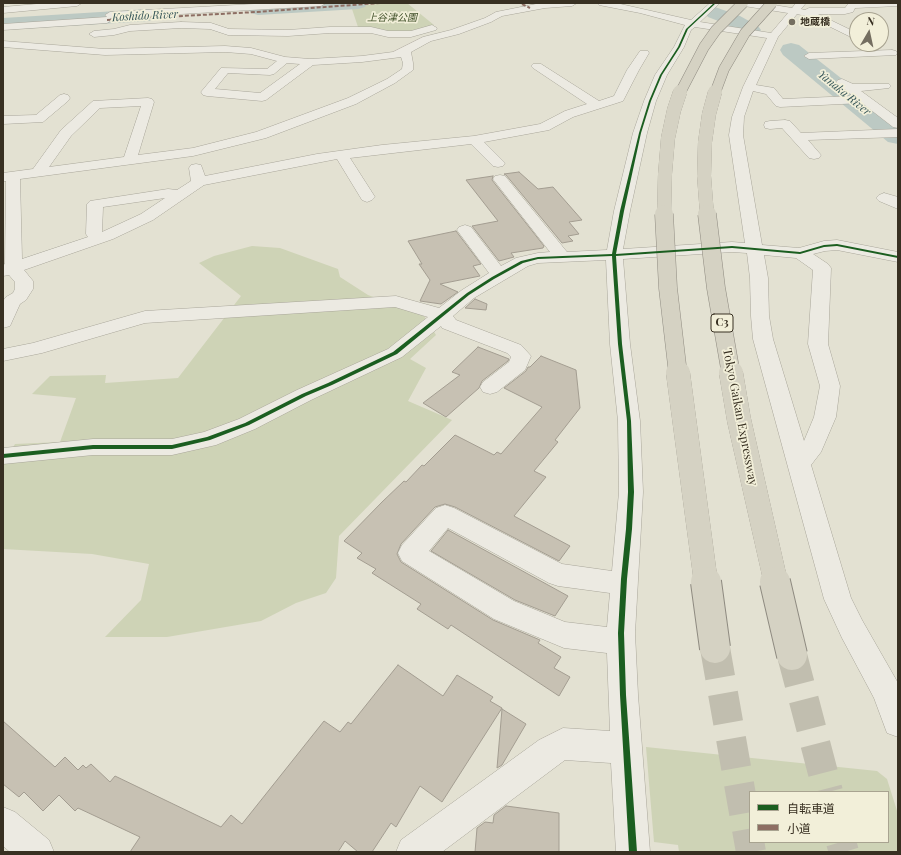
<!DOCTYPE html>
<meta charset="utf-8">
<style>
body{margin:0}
#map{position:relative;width:901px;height:855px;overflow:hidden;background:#e3e1d2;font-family:"Playfair Display","Noto Sans JP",serif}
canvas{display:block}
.frame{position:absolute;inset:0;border:4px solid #383022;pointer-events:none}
.legend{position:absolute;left:749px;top:791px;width:140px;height:52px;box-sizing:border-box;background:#f2efd9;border:1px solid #a8a390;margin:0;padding:5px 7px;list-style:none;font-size:12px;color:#383022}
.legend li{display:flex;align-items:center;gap:8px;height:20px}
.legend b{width:20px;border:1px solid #a8a390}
.north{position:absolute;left:849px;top:12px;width:40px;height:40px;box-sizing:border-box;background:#f2efd9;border:1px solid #a8a390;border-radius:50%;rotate:9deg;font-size:11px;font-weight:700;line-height:16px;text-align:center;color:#383022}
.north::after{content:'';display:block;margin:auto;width:14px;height:18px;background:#746e60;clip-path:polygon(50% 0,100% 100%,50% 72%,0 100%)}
</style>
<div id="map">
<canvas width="901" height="855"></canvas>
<div class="frame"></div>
<ul class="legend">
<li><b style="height:5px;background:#1b5e20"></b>自転車道</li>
<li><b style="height:5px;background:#8d6e63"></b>小道</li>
</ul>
<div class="north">N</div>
</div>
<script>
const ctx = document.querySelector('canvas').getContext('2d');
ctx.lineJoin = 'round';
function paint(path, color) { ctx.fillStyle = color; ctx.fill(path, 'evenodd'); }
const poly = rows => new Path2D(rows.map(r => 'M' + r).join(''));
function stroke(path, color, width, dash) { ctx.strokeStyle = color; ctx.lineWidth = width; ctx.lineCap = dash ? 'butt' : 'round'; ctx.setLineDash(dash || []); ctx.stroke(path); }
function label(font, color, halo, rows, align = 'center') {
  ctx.font = font + ' "Playfair Display","Noto Sans JP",serif'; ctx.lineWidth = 3.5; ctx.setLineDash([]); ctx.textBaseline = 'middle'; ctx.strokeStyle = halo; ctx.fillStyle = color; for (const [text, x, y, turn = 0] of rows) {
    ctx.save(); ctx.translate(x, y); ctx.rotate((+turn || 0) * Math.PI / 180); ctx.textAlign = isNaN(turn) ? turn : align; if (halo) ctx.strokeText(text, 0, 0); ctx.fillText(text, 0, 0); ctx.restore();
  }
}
const green = poly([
 [389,3,407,3,434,25,415,32,387,33,359,30,351,6],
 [252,246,280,248,338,269,340,277,368,295,424,316,436,335,410,359,426,368,408,401,452,420,339,536,336,578,326,593,296,603,261,621,167,637,105,637,141,600,149,564,92,554,3,549,3,464,15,444,60,442,76,398,32,394,50,376,106,375,105,383,178,378,241,296,199,263,214,256],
 [646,747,877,771,887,779,898,814,898,852,679,852,678,845,654,842],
 [750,792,888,792,888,842,750,842]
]);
const river = poly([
 [260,3,368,3,365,7,358,9,258,15,251,13,248,9,251,5,260,3],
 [715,7,740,16,758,26,761,30,758,34,751,36,744,34,726,24,708,17,705,13,708,9,715,7],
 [149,9,156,11,159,15,156,19,149,21,3,30,3,18,149,9],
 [791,43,799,45,898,123,898,144,888,142,783,55,780,50,783,45,791,43]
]);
const building = poly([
 [519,172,538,189,553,187,582,220,569,222,579,234,568,236,573,241,562,243,506,175,504,174,519,172],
 [493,176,492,180,544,246,543,248,511,253,514,257,499,261,472,226,498,221,466,180,493,176],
 [456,231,481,264,473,266,480,276,440,284,458,292,441,304,420,301,430,280,419,264,422,264,408,241,456,231],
 [475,299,487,304,486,310,465,308,475,299],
 [478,347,509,359,508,361,482,381,479,388,446,417,423,403,460,375,452,372,478,347],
 [541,356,576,370,580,408,555,440,558,442,534,471,546,477,514,516,570,546,559,561,455,507,445,504,435,507,401,544,397,554,401,562,493,620,540,640,538,643,561,657,554,668,570,677,559,696,451,625,448,629,417,609,421,604,372,573,376,569,357,558,362,553,344,541,382,502,404,481,406,482,422,465,424,466,455,435,494,455,497,452,501,454,542,407,504,388,526,371,528,367,530,367,541,356],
 [448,530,568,596,555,616,515,600,431,551,448,530],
 [398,665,443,696,457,675,493,697,490,701,502,708,442,802,420,786,396,827,391,823,372,852,358,852,345,841,338,852,130,852,140,837,78,808,75,811,59,795,43,811,24,792,19,797,3,784,3,721,55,767,65,757,78,770,83,765,86,768,91,764,110,782,115,776,221,827,231,815,242,824,324,721,340,732,348,722,351,724,398,665],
 [502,709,526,724,502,765,497,768,502,709],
 [506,806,559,813,559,852,475,852,477,828,485,822,493,823,494,815,506,806]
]);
const highwayTunnel = poly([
 [715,648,751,852],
 [792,655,828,792],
 [841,842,844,852]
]);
const minor = poly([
 [48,3,82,3,77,6,3,13,3,7,48,3],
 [272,3,326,3,321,6,110,18,112,20,107,23,3,30,3,24,107,17,105,15,110,12,272,3],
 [541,3,577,3,572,6,545,8,502,16,491,22,459,34,431,41,411,52,413,63,413,70,395,83,356,104,266,138,193,156,20,179,22,259,88,237,86,234,87,204,90,201,168,189,177,190,191,181,189,168,191,165,196,164,201,165,205,176,317,154,382,145,474,136,540,124,565,111,587,104,533,68,531,66,533,64,541,64,599,101,614,96,627,70,640,51,648,51,649,53,639,70,623,101,573,117,549,130,484,142,505,163,503,166,498,167,493,166,471,144,350,158,375,197,372,200,367,202,362,200,337,159,204,185,153,220,113,239,24,270,33,281,33,289,26,300,20,304,10,326,3,328,3,301,6,297,13,293,15,289,15,282,9,275,3,276,3,265,5,264,6,181,3,181,3,173,33,169,61,130,93,101,148,98,152,99,154,102,138,155,193,148,256,132,348,98,387,79,402,69,403,63,401,57,362,62,313,65,266,100,262,101,207,96,203,95,201,92,221,68,267,69,277,61,251,54,225,52,105,55,3,47,3,41,105,49,225,46,251,48,285,57,310,59,362,56,393,52,423,37,451,30,485,18,496,12,541,3],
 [287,63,300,64,260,93,215,89,228,73,270,75,274,74,287,63],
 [141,106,124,157,49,167,71,136,100,108,141,106],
 [165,198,141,214,102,232,103,207,165,198],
 [597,3,616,3,691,20,710,3,720,3,700,22,771,33,788,13,744,6,739,3,762,3,792,8,796,3,806,3,801,9,805,10,809,8,845,8,848,4,851,3,898,3,898,6,855,8,853,12,845,14,818,14,857,33,857,40,810,17,797,14,778,37,756,85,774,88,783,99,853,96,836,82,838,80,842,79,853,84,889,84,891,86,889,88,861,91,898,118,898,128,893,127,862,103,780,107,776,106,766,94,753,91,744,117,743,135,762,245,799,248,824,241,837,240,898,252,898,262,837,250,825,251,813,254,828,264,831,268,828,344,840,386,836,417,821,452,811,465,851,598,862,620,898,683,898,737,887,733,874,698,842,638,824,599,753,339,751,316,750,278,747,253,732,252,623,259,630,344,640,421,643,492,635,633,638,695,650,852,616,852,611,763,565,760,442,852,396,852,401,840,539,740,563,728,610,731,607,653,564,648,494,619,402,561,398,553,402,545,436,508,445,505,454,508,562,564,612,571,619,492,618,421,610,344,606,260,538,263,528,266,474,298,453,316,456,320,521,345,531,356,525,370,497,392,490,394,483,392,480,387,483,382,509,362,511,357,507,353,442,328,441,326,402,357,311,400,255,429,216,445,172,455,93,455,3,464,3,448,93,439,172,439,204,432,239,419,297,390,388,349,428,317,395,307,145,323,42,353,3,361,3,349,33,343,145,311,396,296,439,308,462,290,489,273,457,230,459,227,465,225,471,227,501,266,516,258,538,253,550,252,493,179,495,176,500,175,505,176,567,252,607,250,614,211,633,133,644,101,655,75,674,47,685,25,640,13,599,5,597,3],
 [695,27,767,38,743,87,732,117,729,135,745,243,732,242,623,249,630,211,647,133,656,101,667,75,684,47,691,30,695,27],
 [764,255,796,258,813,270,808,344,820,386,814,417,804,441,773,339,769,316,768,278,764,255],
 [448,528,549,583,558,586,610,593,607,627,565,622,514,601,429,551,448,528],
 [181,22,211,23,229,29,288,30,330,27,371,27,388,31,411,31,432,25,437,28,436,30,411,37,388,37,371,33,330,33,288,36,228,35,210,29,181,28,130,31,114,35,94,37,89,34,94,31,114,29,130,25,181,22],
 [892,50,896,51,897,53,896,55,809,59,804,56,809,53,892,50],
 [64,94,68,95,70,98,68,101,43,122,3,124,3,116,36,115,60,95,64,94],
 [785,120,790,121,801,133,898,129,898,137,808,140,821,155,819,158,814,159,809,158,782,128,770,129,765,128,764,125,765,122,770,121,785,120],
 [884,193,898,197,898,209,879,201,876,198,879,195,884,193],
 [3,807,15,812,49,840,54,852,10,852,3,846,3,807]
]);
const highwayBridgeFar4 = poly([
 [680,93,704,47,716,30,743,3],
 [715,93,724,69,745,33,772,3]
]);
const highwayBridgeFar3 = poly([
 [664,215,665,174,668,138,674,110,680,92],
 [707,215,704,176,705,142,709,114,715,92]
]);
const highwayBridgeFar2 = poly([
 [664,214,668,288,678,374],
 [707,214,716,288,731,374]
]);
const highwayBridgeFar1 = poly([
 [678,373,706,583],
 [731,373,739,420,776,583]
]);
const highwayBridge = poly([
 [706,582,715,648],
 [775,582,792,655]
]);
const quiet = poly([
 [522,4,530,8],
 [107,20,256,12,380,3]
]);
const cycleway = poly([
 [714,3,716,3,688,29,680,47,662,75,651,101,641,133,624,211,616,254,732,246,800,252,824,245,837,244,898,256,898,258,837,246,824,247,800,254,732,248,616,256,622,344,631,421,634,492,632,529,627,579,624,633,626,695,637,852,629,852,620,695,618,633,621,579,626,529,628,492,627,421,618,344,612,256,538,259,523,263,494,279,469,295,397,354,332,385,306,396,249,425,210,440,172,449,93,449,3,458,3,454,93,445,172,445,207,437,245,423,302,394,328,383,393,352,467,293,492,277,521,261,538,257,612,254,620,211,639,133,649,101,660,75,678,47,686,29,714,3]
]);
const markers = [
 [792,22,4,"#746e60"]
];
const farParknames = [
 ["上谷津公園",392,18]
];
const farPoinames = [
 ["地蔵橋",800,22]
];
const farWaternames = [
 ["Koshido River",145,16,-3],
 ["Yanaka River",844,93,39]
];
const shields = [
 [722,323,22]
];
const shieldNames = [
 ["C3",722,323]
];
const streetNames = [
 ["Tokyo Gaikan Expressway",740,417,79]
];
paint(green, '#ced3b6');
paint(river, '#bcc9c3');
paint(building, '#c7c1b3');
stroke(building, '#a39d91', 1);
stroke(highwayTunnel, '#c1beaf', 30, [30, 16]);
stroke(minor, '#a9a69a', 1);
paint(minor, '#eceae2');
stroke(highwayBridgeFar4, '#8f8b81', 11, []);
stroke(highwayBridgeFar3, '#8f8b81', 14, []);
stroke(highwayBridgeFar2, '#8f8b81', 19, []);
stroke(highwayBridgeFar1, '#8f8b81', 24, []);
stroke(highwayBridge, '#8f8b81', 32, []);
stroke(highwayBridgeFar4, '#d5d2c3', 10);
stroke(highwayBridgeFar3, '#d5d2c3', 14);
stroke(highwayBridgeFar2, '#d5d2c3', 18);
stroke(highwayBridgeFar1, '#d5d2c3', 24);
stroke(highwayBridge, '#d5d2c3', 30);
stroke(quiet, '#8d6e63', 2, [4, 2]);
paint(cycleway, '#1b5e20');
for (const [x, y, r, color] of markers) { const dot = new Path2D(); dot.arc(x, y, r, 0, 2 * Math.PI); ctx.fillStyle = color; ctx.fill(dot); stroke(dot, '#f2efd9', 1.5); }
label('italic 10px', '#42522b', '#f2efd9', farParknames);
label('bold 10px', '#383022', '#f2efd9', farPoinames, 'left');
label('italic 11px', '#335356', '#f2efd9', farWaternames);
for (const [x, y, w] of shields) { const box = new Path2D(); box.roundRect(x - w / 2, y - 9, w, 18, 3); ctx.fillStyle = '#f2efd9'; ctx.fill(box); stroke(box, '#383022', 1); }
label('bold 11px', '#383022', null, shieldNames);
label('12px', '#383022', '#f2efd9', streetNames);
</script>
